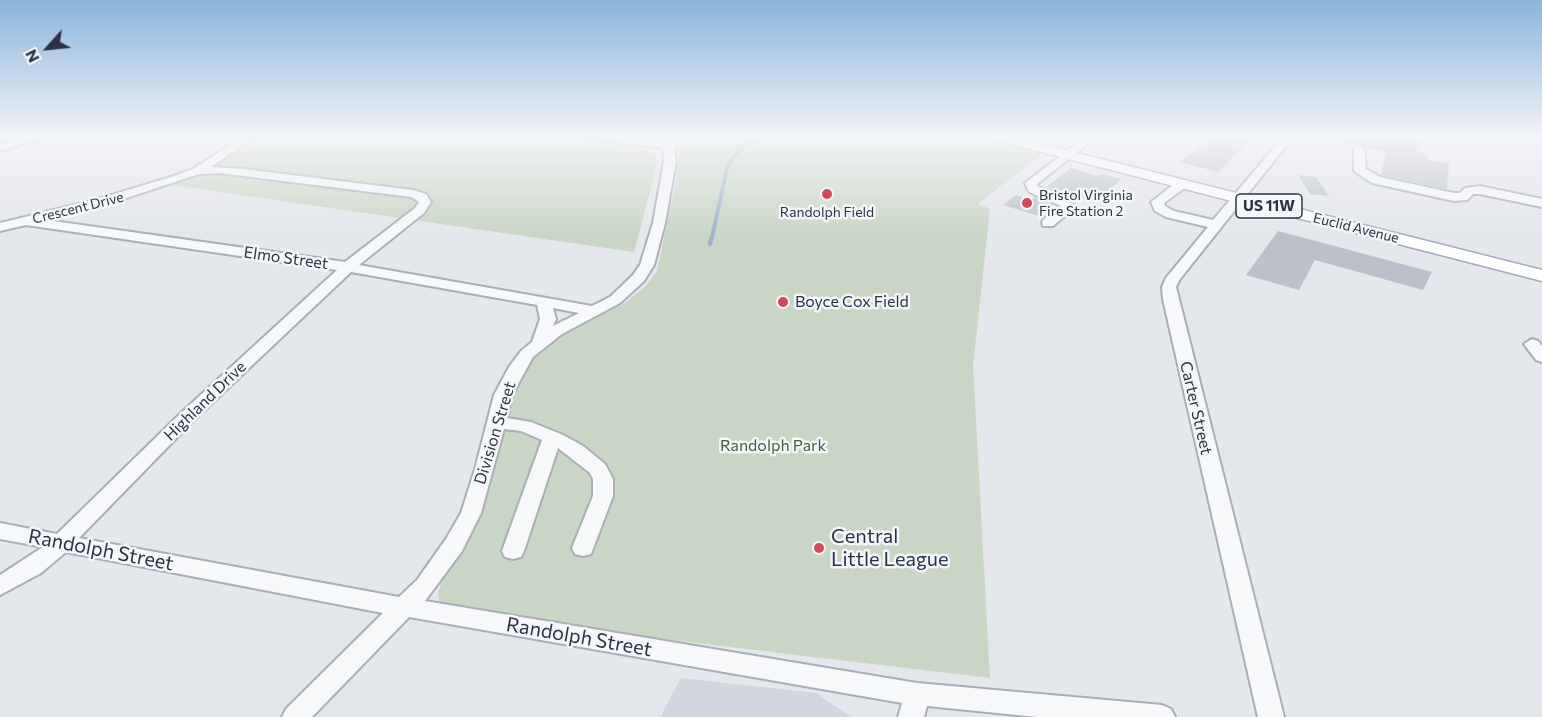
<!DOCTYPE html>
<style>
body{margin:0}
#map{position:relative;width:1542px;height:717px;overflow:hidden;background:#e4e7ec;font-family:Commissioner,sans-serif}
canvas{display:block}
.north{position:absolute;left:18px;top:18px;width:60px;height:60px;-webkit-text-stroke:4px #f4f6f9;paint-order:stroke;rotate:243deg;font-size:16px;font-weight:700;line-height:24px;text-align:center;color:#2b3445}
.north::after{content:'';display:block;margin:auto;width:21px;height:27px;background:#2b3445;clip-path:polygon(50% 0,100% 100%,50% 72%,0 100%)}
</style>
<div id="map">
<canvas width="1542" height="717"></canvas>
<div class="north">N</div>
</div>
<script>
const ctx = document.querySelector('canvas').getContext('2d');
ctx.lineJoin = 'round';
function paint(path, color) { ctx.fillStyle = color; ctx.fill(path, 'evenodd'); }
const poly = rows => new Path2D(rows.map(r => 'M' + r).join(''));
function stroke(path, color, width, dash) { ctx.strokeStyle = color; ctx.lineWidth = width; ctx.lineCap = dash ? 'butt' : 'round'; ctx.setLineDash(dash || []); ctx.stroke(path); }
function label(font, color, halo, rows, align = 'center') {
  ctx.font = font + ' Commissioner,sans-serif'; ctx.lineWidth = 5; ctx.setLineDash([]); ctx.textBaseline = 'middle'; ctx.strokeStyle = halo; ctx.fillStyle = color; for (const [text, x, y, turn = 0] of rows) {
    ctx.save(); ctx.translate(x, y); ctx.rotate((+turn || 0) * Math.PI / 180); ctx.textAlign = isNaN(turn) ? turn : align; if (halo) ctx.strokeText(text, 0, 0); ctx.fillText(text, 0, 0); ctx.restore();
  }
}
const built = poly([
 [0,136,75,136,0,154],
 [681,678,816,693,851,717,660,717]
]);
const green = poly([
 [263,136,533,136,533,140,547,142,574,137,623,142,646,148,655,154,658,162,634,252,172,185],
 [702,136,972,136,1042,154,978,204,990,209,973,366,990,678,654,638,439,602,438,594,443,577,475,526,488,495,511,395,518,379,535,355,558,337,625,303,646,286,657,271,677,176,678,148]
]);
const streamFar1 = poly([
 [712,237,728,164,742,148,764,136]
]);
const stream = poly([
 [710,244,712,236]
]);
const building = poly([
 [1214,136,1254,136,1218,172,1179,162],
 [1337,136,1413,136,1411,139,1423,141,1417,152,1429,155,1428,160,1449,164,1447,189,1381,175,1386,152,1366,148,1360,143,1354,145,1336,142],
 [1071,168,1098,176,1101,174,1122,179,1095,201,1046,187],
 [1298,175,1316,177,1329,196,1310,194],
 [1016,195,1031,200,1034,197,1053,205,1039,216,1003,205],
 [1278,231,1432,272,1423,290,1315,260,1299,290,1246,275]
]);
const minor = poly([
 [33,136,48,136,0,151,0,145,33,136],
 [244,136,256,136,211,167,243,169,413,190,426,194,431,202,424,213,359,265,592,306,610,297,633,275,640,265,653,223,664,161,663,148,592,139,587,136,613,136,668,142,679,136,692,136,679,143,674,149,676,161,665,223,654,265,644,281,620,303,562,334,533,357,512,395,507,418,531,422,563,435,583,446,605,464,613,479,613,496,591,554,583,556,575,554,572,548,593,496,593,479,590,473,558,448,524,551,521,557,513,559,505,557,502,551,542,440,521,431,504,429,481,513,462,551,425,601,917,683,1162,705,1171,709,1175,717,1037,717,927,706,924,717,898,717,902,703,409,617,312,717,282,717,286,709,383,613,66,552,41,573,0,595,0,575,43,547,0,539,0,523,57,534,182,412,337,270,26,225,0,231,0,223,91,201,171,177,193,169,244,136],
 [219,173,411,197,419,202,415,208,345,262,46,220,99,207,199,174,219,173],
 [351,272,537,305,540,319,532,342,521,351,509,367,494,395,475,469,461,513,446,539,417,580,399,597,79,538,194,420,351,272],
 [553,308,579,313,553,326,556,319,553,308],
 [1087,136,1098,136,1037,184,1038,187,1064,196,1074,205,1071,211,1053,226,1043,226,1042,223,1043,220,1061,206,1029,192,1025,183,1087,136],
 [1284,136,1294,136,1180,279,1176,287,1284,717,1258,717,1163,299,1162,287,1166,278,1208,227,1166,217,1155,211,1151,202,1178,181,1186,181,1186,187,1164,203,1165,206,1174,211,1213,220,1284,136],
 [1359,145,1364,148,1366,169,1380,177,1454,193,1460,193,1465,188,1480,186,1542,199,1542,207,1480,194,1473,194,1467,200,1454,201,1372,183,1354,171,1354,148,1359,145],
 [1532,339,1538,341,1542,346,1542,362,1536,360,1524,344,1532,339]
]);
const major = poly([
 [989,136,1010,136,1542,270,1542,281,991,139,989,136]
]);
const markers = [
 [827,194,6,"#d1495b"],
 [1027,203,6,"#d1495b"],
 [783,302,6,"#d1495b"],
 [819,548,6,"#d1495b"]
];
const farPoinames = [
 ["Bristol Virginia",1039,195],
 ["Fire Station 2",1039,211],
 ["Randolph Field",827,212,"center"]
];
const farStreetnames = [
 ["Crescent Drive",78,208,-14],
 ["Euclid Avenue",1356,228,14]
];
const shields = [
 [1269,206,66]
];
const shieldNames = [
 ["US 11W",1269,206]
];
const streetNames = [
 ["Elmo Street",286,258,8],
 ["Highland Drive",205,401,-44],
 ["Carter Street",1196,408,77],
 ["Division Street",495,433,-73]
];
const poiNames = [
 ["Boyce Cox Field",795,302]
];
const parkNames = [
 ["Randolph Park",773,446]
];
const nearPoinames = [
 ["Central",831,536],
 ["Little League",831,559]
];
const nearStreetnames = [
 ["Randolph Street",101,550,11],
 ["Randolph Street",579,637,10]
];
paint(built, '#d2d6de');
paint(green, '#c9d6c5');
stroke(streamFar1, '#9fb4cc', 4);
stroke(stream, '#9fb4cc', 4.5);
paint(building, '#bbc0ca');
stroke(minor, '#a9aeb7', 4);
stroke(major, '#a3abb8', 3);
paint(minor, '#f7f8fa');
paint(major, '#fff');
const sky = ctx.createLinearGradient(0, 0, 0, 236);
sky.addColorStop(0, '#8bb4dd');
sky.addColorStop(0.58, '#f3f4f6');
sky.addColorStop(1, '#f3f4f600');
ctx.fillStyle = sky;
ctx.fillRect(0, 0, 1542, 236);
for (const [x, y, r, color] of markers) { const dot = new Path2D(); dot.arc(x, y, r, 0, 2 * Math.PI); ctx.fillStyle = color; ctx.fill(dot); stroke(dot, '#f4f6f9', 2); }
label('14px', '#2b3445', '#f4f6f9', farPoinames, 'left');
label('14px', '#2b3445', '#f4f6f9', farStreetnames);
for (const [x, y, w] of shields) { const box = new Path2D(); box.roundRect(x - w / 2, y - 12, w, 24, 4.5); ctx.fillStyle = '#f4f6f9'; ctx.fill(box); stroke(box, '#2b3445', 1.5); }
label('bold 15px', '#2b3445', null, shieldNames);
label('16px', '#2b3445', '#f4f6f9', streetNames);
label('16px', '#2b3445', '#f4f6f9', poiNames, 'left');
label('16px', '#3f6138', '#f4f6f9', parkNames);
label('20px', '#2b3445', '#f4f6f9', nearPoinames, 'left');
label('20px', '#2b3445', '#f4f6f9', nearStreetnames);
</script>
